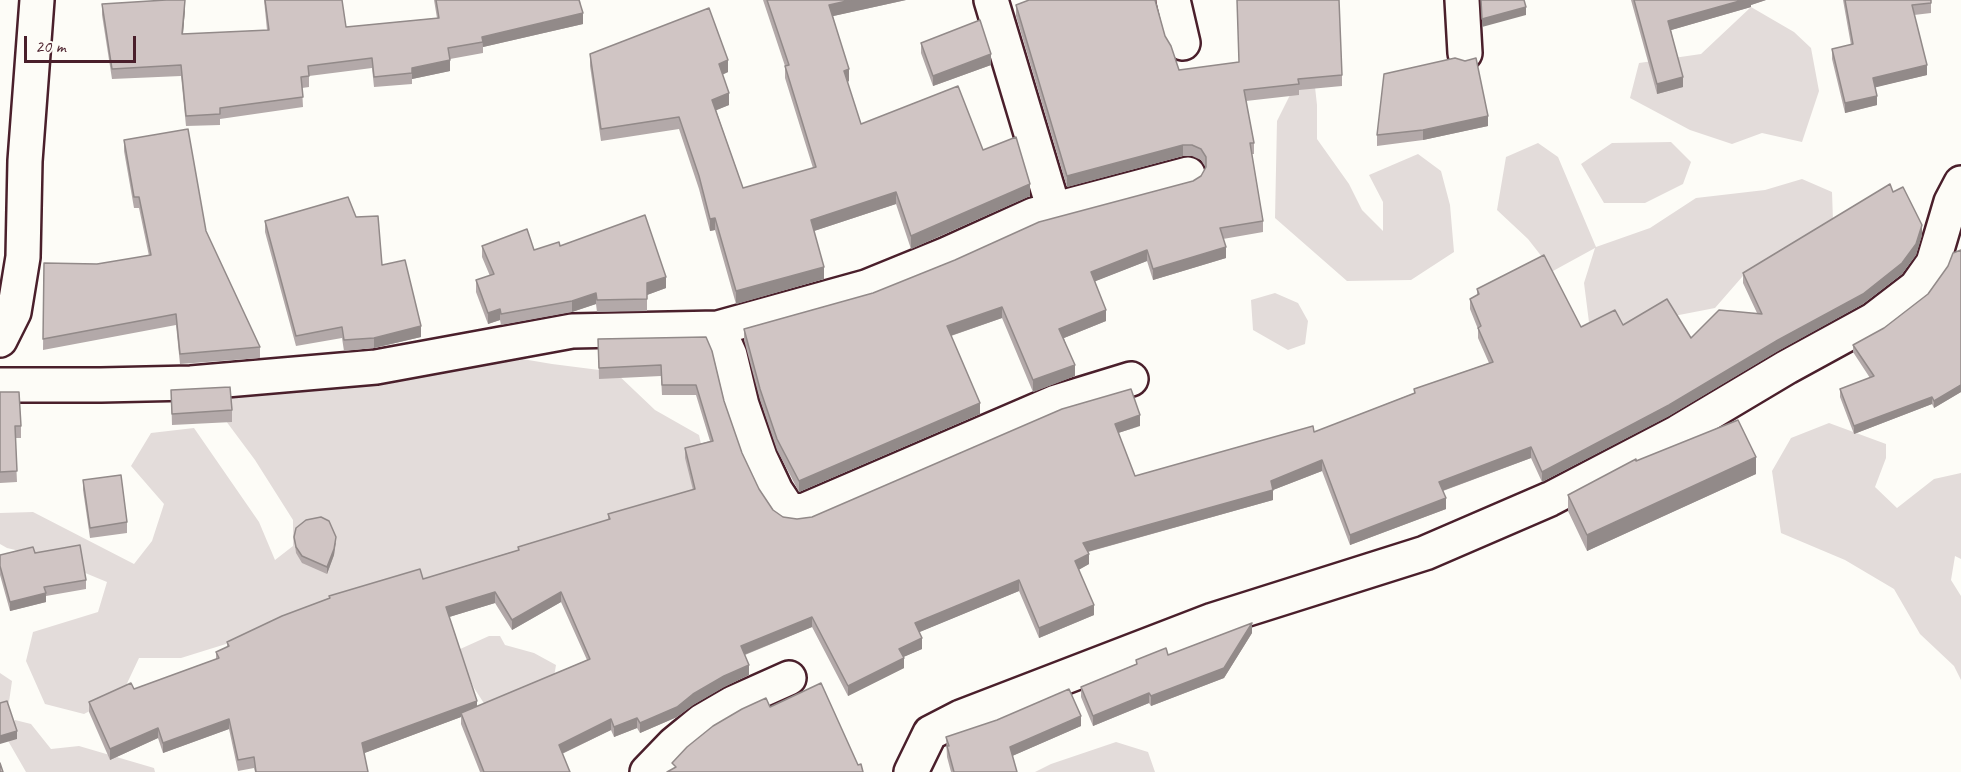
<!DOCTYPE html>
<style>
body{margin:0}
#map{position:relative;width:1961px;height:772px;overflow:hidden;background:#fdfcf7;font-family:Caveat,sans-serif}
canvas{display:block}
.scale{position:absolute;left:24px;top:36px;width:112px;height:27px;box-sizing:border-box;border:3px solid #4a1f2b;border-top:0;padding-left:8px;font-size:18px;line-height:21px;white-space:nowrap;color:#4a1f2b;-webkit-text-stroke:4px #fdfcf7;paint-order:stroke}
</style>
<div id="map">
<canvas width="1961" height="772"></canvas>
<div class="scale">20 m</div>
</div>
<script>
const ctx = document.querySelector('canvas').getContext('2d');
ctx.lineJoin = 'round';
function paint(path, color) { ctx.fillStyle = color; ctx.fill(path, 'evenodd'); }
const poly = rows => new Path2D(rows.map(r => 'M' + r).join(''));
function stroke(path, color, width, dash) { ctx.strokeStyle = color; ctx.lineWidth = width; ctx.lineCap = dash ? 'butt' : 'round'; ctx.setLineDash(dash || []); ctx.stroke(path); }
const green = poly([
 [1751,7,1794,32,1811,48,1819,91,1802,142,1762,133,1732,144,1690,130,1630,98,1639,63,1701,54],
 [1314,78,1317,105,1317,139,1349,184,1362,210,1383,231,1383,202,1369,175,1418,154,1441,171,1450,205,1454,252,1411,280,1347,281,1275,218,1277,121,1290,95],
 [1671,142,1691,162,1683,184,1645,203,1604,203,1581,164,1612,143],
 [1538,143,1558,157,1596,247,1650,228,1696,198,1765,190,1802,179,1832,192,1833,221,1749,269,1715,308,1679,315,1624,337,1590,330,1584,283,1595,248,1553,271,1528,239,1497,210,1506,157],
 [1275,293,1298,303,1308,321,1305,344,1288,350,1253,330,1251,300],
 [457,348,552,364,615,372,655,410,699,435,710,484,675,504,181,658,139,658,122,694,84,714,45,704,26,661,33,632,98,612,107,582,49,558,7,548,0,544,0,513,33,512,134,564,152,541,164,504,131,466,151,433,194,428,259,522,275,560,293,546,293,520,255,460,226,421,233,382],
 [1829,423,1886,444,1886,458,1875,487,1897,508,1934,479,1961,473,1961,559,1955,556,1951,580,1961,596,1961,680,1954,666,1920,634,1894,589,1845,560,1781,533,1772,471,1791,438],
 [489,636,500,636,505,645,534,653,556,665,552,689,491,714,474,688,458,650],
 [0,673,12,681,9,702,0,711],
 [15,720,31,724,51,749,79,746,154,768,155,772,26,772,7,739],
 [1116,742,1148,752,1155,772,1035,772,1051,764]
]);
const minor = poly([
 [991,0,1054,210],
 [1173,0,1183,43],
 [1462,0,1465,53],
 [718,328,730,355,742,405,760,457,776,491,788,509,795,511,805,510,1056,402,1131,379],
 [0,340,14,312,23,257,25,161,37,0],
 [0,385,101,385,191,383,376,367,572,331,718,328,866,287,947,254,1033,215,1188,174],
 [647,772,674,744,702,721,733,703,789,678],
 [911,772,930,733,961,717,1213,620,1425,553,1550,499,1678,432,1787,367,1873,320,1916,287,1933,263,1951,202,1961,183]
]);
const wall = poly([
 [264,0,342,0,346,27,437,18,434,0,580,0,583,24,483,47,483,53,450,59,450,71,412,79,412,84,374,87,372,68,309,76,309,87,302,88,303,107,220,119,220,125,186,126,181,76,112,79,102,15,102,4,185,9,183,34,267,30],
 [763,0,906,0,833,16,849,81,847,82,861,124,983,150,1030,196,911,249,896,204,814,231,824,279,736,304,715,230,710,231,699,189,679,129,601,141,590,66,590,54,728,72,722,75,729,105,716,110,743,188,813,168,785,78,785,66],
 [1631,0,1766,0,1751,5,1751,7,1671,30,1683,87,1657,94],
 [1843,0,1931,0,1931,13,1914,15,1927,75,1875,87,1877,105,1845,113,1832,59,1832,49,1851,45],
 [1016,5,1165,36,1179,70,1342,75,1342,86,1299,90,1299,95,1246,101,1254,143,1254,154,1252,154,1263,221,1263,232,1223,239,1226,258,1153,280,1147,261,1095,281,1106,321,1064,338,1075,376,1033,392,1002,318,951,336,980,414,799,492,777,450,760,400,744,340,744,329,873,293,1193,181,1201,176,1206,168,1201,160,1192,156,1183,156,1067,187,1016,16],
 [921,43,991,65,933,86,921,53],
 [1465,61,1488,126,1423,140,1377,146,1377,135],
 [124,140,206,231,260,347,260,358,180,364,176,325,43,350,44,263,97,264,149,256,139,208,134,208,124,151],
 [1893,192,1922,235,1916,255,1902,274,1863,304,1778,351,1669,416,1542,482,1531,458,1443,491,1446,509,1350,545,1322,471,1273,490,1273,500,1088,552,1089,564,1078,570,1094,615,1039,638,1019,591,919,632,922,649,903,657,904,668,848,696,812,627,745,655,749,675,724,687,693,705,677,717,640,733,637,728,614,737,611,730,562,754,570,772,480,772,461,724,461,717,364,753,368,772,255,772,254,768,238,771,229,729,163,753,158,738,110,760,89,712,89,702,134,689,216,659,216,652,227,647,227,642,329,598,329,596,423,579,518,550,518,547,608,520,608,514,693,490,685,458,685,448,710,441,696,395,662,395,661,376,599,379,598,339,706,337,724,401,742,453,759,489,773,510,783,517,797,519,812,517,1140,426,1118,433,1135,476,1314,432,1414,393,1414,389,1489,363,1478,338,1478,329,1470,309,1470,299,1477,295,1477,289,1581,327,1623,325,1691,338,1757,313,1743,283,1743,273],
 [561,602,587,660,477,707,449,617,495,603,512,630],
 [356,217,421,337,374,348,344,351,342,338,296,346,265,232,265,221],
 [482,246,534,250,560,246,666,288,647,295,647,311,597,312,596,304,572,312,501,325,500,320,488,324,476,292,476,280,490,276,482,257],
 [1961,250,1961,392,1934,408,1932,404,1854,434,1840,397,1840,389,1870,378,1853,352,1853,345,1884,328,1928,294],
 [171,390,232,410,232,422,172,425],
 [0,392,21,426,21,438,15,438,17,482,0,483],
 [1636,461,1756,474,1587,551,1568,511,1568,495],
 [83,480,127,522,127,533,90,538,83,490],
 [294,537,336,543,334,555,327,574,302,563,296,553],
 [35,553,86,580,86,589,46,596,46,602,10,611,0,575,0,555],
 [1252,633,1224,678,1151,706,1149,703,1093,726,1081,697,1081,687,1136,664,1136,660,1168,655],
 [1081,726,1012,756,1017,772,951,772,947,757,946,737]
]);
const shadedWall = poly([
 [185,0,185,9,182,45,182,34],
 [851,0,906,0,829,17,829,5],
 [1743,0,1766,0,1751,5,1751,7,1668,31,1668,21],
 [1526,7,1526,15,1482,27,1482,19],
 [583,13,583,24,483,47,482,37],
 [991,54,991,65,933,86,933,76],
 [450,60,450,71,412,79,412,68],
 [728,60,728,72,719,76,719,64],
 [1927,65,1927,75,1873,88,1873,78],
 [849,69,849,81,844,84,844,71],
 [1683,77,1683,87,1657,94,1657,84],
 [729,93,729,105,712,112,712,100],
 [1877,96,1877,105,1845,113,1845,103],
 [1488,116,1488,126,1423,140,1423,130],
 [1183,145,1183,156,1067,187,1067,176],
 [1030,184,1030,196,911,249,911,236],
 [896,192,896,204,811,232,811,220],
 [715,218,715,230,710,231,710,219],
 [1922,225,1922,235,1916,255,1902,274,1863,304,1778,351,1669,416,1542,482,1542,472,1778,340],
 [1226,247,1226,258,1153,280,1153,269],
 [1147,250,1147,261,1091,283,1091,272],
 [824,267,824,279,736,304,736,291],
 [666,277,666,288,647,295,647,283],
 [596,293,596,304,572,312,572,301],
 [1002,307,1002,318,947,337,947,326],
 [500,309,500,320,488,324,488,313],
 [1106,310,1106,321,1059,340,1059,329],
 [421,326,421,337,374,348,374,338],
 [1075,365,1075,376,1033,392,1033,380],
 [1961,385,1961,392,1934,408,1934,401],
 [1932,397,1932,404,1854,434,1854,426],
 [980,403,980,414,799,492,799,481],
 [1140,415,1140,426,1115,434,1115,424],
 [1531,447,1531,458,1439,492,1439,482],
 [1756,457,1756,474,1587,551,1587,535],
 [1322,460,1322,471,1273,490,1273,500,1083,553,1083,543,1271,481],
 [1446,498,1446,509,1350,545,1350,535],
 [336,537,334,555,327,574,327,567],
 [1089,554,1089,564,1075,572,1075,561],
 [1019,580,1019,591,915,634,915,623],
 [495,592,495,603,446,618,446,607],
 [561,592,561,602,512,630,512,620],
 [46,593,46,602,10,611,10,602],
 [1094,605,1094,615,1039,638,1039,628],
 [812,617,812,627,741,656,741,646],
 [1252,623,1252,633,1224,678,1151,706,1151,696],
 [922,638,922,649,899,659,899,649],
 [904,658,904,668,848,696,848,686],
 [749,665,749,675,724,687,693,705,677,717,640,733,640,723,724,676],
 [1149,693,1149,703,1093,726,1093,716],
 [477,701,477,712,461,713,461,717,362,754,362,743],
 [1081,716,1081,726,1010,757,1010,747],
 [637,718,637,728,614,737,614,727],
 [229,719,229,729,163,753,163,743],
 [611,719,611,730,559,755,559,745],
 [158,728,158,738,110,760,110,749],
 [17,731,17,739,0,744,0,736]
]);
const building = poly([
 [166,0,185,0,182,34,269,30,265,0,342,0,346,27,439,18,436,0,579,0,583,13,482,37,483,42,448,48,450,60,412,68,412,73,374,77,372,58,308,66,309,76,301,77,303,97,220,108,220,114,186,116,181,65,112,69,102,4,166,0],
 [767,0,851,0,829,5,849,69,844,71,861,124,958,86,983,150,1016,137,1030,184,911,236,896,192,811,220,824,267,736,291,715,218,710,219,699,176,679,117,601,129,590,54,709,8,728,60,719,64,729,93,712,100,743,188,816,167,785,66,789,65,767,0],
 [1029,0,1155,0,1165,36,1171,46,1179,70,1239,62,1237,0,1339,0,1342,75,1298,79,1299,84,1244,90,1254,143,1250,143,1263,221,1220,228,1226,247,1153,269,1147,250,1091,272,1106,310,1059,329,1075,365,1033,380,1002,307,947,326,980,403,799,481,777,439,760,389,744,329,873,293,955,260,1039,222,1193,181,1201,176,1206,167,1206,157,1201,149,1192,145,1183,145,1067,176,1016,5,1029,0],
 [1481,0,1524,0,1526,7,1482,19,1481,0],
 [1634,0,1743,0,1668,21,1683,77,1657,84,1634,0],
 [1845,0,1931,0,1931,3,1912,5,1927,65,1873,78,1877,96,1845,103,1832,49,1853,44,1845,0],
 [980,20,991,54,933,76,921,43,980,20],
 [1455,58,1465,61,1476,58,1488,116,1423,130,1377,135,1384,74,1455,58],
 [188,129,206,231,260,347,180,354,176,314,43,339,44,263,97,264,151,255,139,197,134,197,124,140,188,129],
 [1890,184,1893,192,1903,187,1922,225,1916,244,1902,263,1863,294,1778,340,1669,405,1542,472,1531,447,1439,482,1446,498,1350,535,1322,460,1271,481,1273,490,1083,543,1089,554,1075,561,1094,605,1039,628,1019,580,915,623,922,638,899,649,904,658,848,686,812,617,741,646,749,665,724,676,693,694,677,707,640,723,637,718,614,727,611,719,559,745,570,772,484,772,461,713,590,659,561,592,512,620,495,592,446,607,477,701,362,743,368,772,256,772,254,757,238,760,229,719,163,743,158,728,110,749,89,702,131,683,134,689,219,658,216,652,229,646,227,642,282,616,330,598,329,596,420,569,423,579,519,550,518,547,610,519,608,514,695,489,685,448,713,441,696,385,662,385,661,365,599,368,598,339,706,337,712,351,724,401,742,453,759,489,773,510,783,517,797,519,812,517,1062,409,1131,389,1140,415,1115,424,1135,476,1313,426,1314,432,1415,393,1414,389,1493,362,1478,328,1481,326,1470,299,1479,294,1477,289,1544,255,1581,327,1615,310,1623,325,1667,299,1691,338,1719,310,1762,314,1743,273,1890,184],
 [348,197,356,217,378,216,382,265,405,260,421,326,374,338,344,340,342,327,296,336,265,221,348,197],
 [645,215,666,277,647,283,647,299,597,300,596,293,572,301,501,314,500,309,488,313,476,280,494,274,482,246,527,229,534,250,559,242,560,246,645,215],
 [1961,250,1961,385,1934,401,1932,397,1854,426,1840,389,1874,376,1853,345,1884,328,1928,294,1948,266,1953,253,1961,250],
 [230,387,232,410,172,414,171,390,230,387],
 [0,392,19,392,21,426,15,426,17,471,0,472,0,392],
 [1738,420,1756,457,1587,535,1568,495,1636,459,1636,461,1738,420],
 [121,475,127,522,90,528,83,480,121,475],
 [321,517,329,521,336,537,334,549,327,567,302,556,296,547,294,537,296,528,306,520,321,517],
 [80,545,86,580,44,587,46,593,10,602,0,566,0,555,33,547,35,553,80,545],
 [1252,623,1224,668,1151,696,1149,693,1093,716,1081,687,1137,664,1136,660,1166,648,1168,655,1252,623],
 [821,683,858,765,861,764,863,772,667,772,676,767,672,763,687,747,713,726,742,709,766,698,770,707,821,683],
 [1069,689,1081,716,1010,747,1017,772,954,772,947,746,949,746,946,737,997,720,1069,689],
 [7,701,17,731,0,736,0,703,7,701],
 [0,763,3,772,0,772,0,763]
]);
paint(green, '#e3dcda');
stroke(minor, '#4a1f2b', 38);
stroke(minor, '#fdfcf7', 33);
paint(wall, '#b3a9a9');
paint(shadedWall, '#928a89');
paint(building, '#d0c5c4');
stroke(building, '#928a89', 1.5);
</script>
